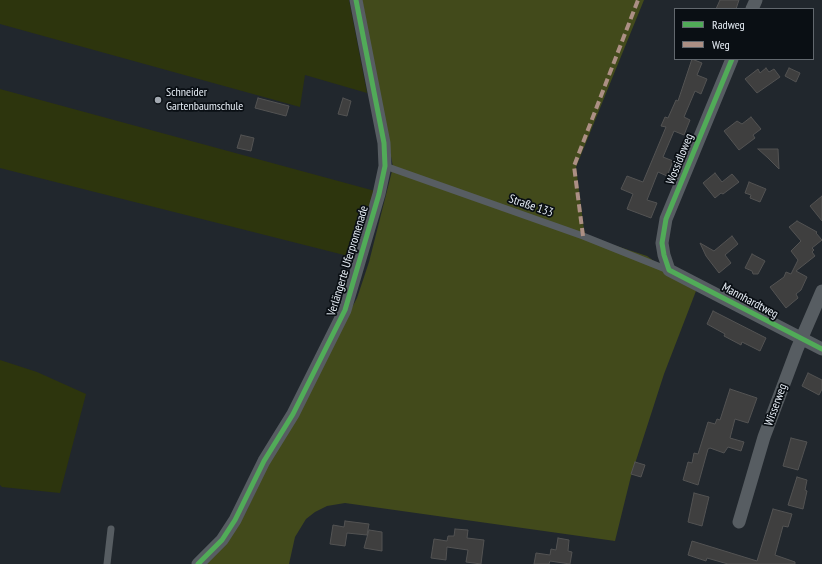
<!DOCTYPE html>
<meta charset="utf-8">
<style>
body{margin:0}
#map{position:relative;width:822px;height:564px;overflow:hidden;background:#21272d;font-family:"PT Sans Narrow",sans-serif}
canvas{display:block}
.legend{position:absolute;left:674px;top:8px;width:140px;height:52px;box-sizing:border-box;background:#0a0f14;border:1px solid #62686e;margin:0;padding:5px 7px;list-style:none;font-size:12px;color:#e7eef6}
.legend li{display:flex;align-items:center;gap:8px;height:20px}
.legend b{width:20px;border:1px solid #62686e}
</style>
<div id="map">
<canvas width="822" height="564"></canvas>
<ul class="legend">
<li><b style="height:5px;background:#51ab58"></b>Radweg</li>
<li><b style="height:5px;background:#ac8f84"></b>Weg</li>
</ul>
</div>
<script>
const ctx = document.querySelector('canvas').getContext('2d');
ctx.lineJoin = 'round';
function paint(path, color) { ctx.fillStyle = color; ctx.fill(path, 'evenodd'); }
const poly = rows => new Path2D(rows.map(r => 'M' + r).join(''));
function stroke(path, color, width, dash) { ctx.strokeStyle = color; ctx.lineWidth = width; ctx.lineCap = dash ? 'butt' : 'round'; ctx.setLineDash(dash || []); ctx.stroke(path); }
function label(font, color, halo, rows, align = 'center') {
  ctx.font = font + ' "PT Sans Narrow",sans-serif'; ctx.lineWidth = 3.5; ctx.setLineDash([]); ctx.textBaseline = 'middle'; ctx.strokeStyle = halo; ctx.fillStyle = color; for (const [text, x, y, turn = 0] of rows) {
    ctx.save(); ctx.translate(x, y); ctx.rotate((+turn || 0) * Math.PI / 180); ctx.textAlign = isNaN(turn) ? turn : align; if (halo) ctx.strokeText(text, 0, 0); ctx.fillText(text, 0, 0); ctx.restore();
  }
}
const green = poly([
 [0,0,349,0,367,93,305,75,300,107,0,24],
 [0,89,375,191,360,259,0,168],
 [0,360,37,372,86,394,60,493,2,487,0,485]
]);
const forest = poly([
 [362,0,644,0,576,167,584,230,586,236,647,256,696,291,664,374,631,476,615,541,345,503,327,506,315,512,306,519,295,537,289,564,204,564,237,528,247,510,263,475,357,298,369,262,393,167]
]);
const building = poly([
 [720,0,739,0,736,9,716,9,720,0],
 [692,59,702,63,697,75,707,79,701,94,695,91,684,117,690,120,684,135,674,131,663,157,673,161,667,176,658,172,647,200,657,203,651,218,627,209,633,194,621,189,627,176,643,182,666,127,661,126,665,117,668,118,676,100,678,101,692,59],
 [766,68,769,72,774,69,780,77,757,93,745,79,758,69,760,73,766,68],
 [789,68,800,73,796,82,785,76,789,68],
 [258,98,289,106,286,116,255,108,258,98],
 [343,98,351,101,347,116,338,114,343,98],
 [751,117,761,129,753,135,755,138,739,150,724,131,737,121,742,124,751,117],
 [241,135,254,138,251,151,237,148,241,135],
 [758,149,778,149,779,169,768,158,758,149],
 [715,173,722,182,732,174,739,182,723,194,721,193,715,198,703,183,715,173],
 [749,182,766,189,760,202,750,198,751,195,745,193,749,182],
 [822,196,822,221,810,206,822,196],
 [797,221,817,232,816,233,822,240,812,248,814,250,812,252,815,256,796,271,807,277,801,290,796,294,798,298,786,308,770,287,784,277,786,272,791,274,798,260,791,251,801,241,789,227,797,221],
 [732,236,738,244,725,255,731,263,719,273,706,256,700,243,714,251,732,236],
 [752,254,765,261,758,274,753,274,752,271,745,268,752,254],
 [713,311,766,338,760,351,742,342,741,345,724,336,725,334,707,324,713,311],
 [808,373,822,380,822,389,819,395,802,386,808,373],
 [730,389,757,398,748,423,735,419,730,438,744,442,741,451,728,447,724,453,710,448,708,449,698,485,683,480,688,462,692,463,694,453,698,454,708,422,715,424,717,419,720,420,730,389],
 [791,438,807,442,798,470,783,466,791,438],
 [635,462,645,465,641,477,631,474,635,462],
 [797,477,807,480,805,490,807,491,803,509,788,505,797,477],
 [694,493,709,497,702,526,688,522,694,493],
 [773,509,792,514,788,527,783,526,775,555,795,562,795,564,728,564,707,558,706,561,688,555,692,541,757,561,773,509],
 [345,521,369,524,367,535,347,533,345,546,330,544,333,525,344,527,345,521],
 [455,529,468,530,467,538,484,540,481,564,466,562,468,550,447,547,446,560,431,558,434,539,447,541,448,536,454,536,455,529],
 [369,530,382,532,382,551,364,548,369,530],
 [558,538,569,540,568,551,572,552,570,564,550,561,549,564,534,564,536,553,550,555,551,549,556,550,558,538]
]);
const service = poly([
 [385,166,583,236,668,270],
 [107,564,111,529]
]);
const minor = poly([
 [752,9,756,0],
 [732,59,666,219,662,243,664,255,669,270,822,349],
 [739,522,764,437,797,349,822,291],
 [198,564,222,540,235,520,264,461,293,414,345,310,379,194,385,166,384,143,356,0]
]);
const quiet = poly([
 [583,236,574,166,638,0]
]);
const cycleway = poly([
 [732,59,666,219,662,243,664,255,669,270,822,349],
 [198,564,222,540,235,520,264,461,293,414,345,310,379,194,385,166,384,143,356,0]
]);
const markers = [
 [158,100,4,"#a2a8b0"]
];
const poiNames = [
 ["Schneider",166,93],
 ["Gartenbaumschule",166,107]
];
const streetNames = [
 ["Wossidloweg",680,159,-68],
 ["Straße 133",531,206,19],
 ["Verlängerte Uferpromenade",348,261,-73],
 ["Mannhardtweg",750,301,28],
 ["Wisserweg",776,405,-70]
];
paint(green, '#2d350d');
paint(forest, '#424a1b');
paint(building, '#3f3f3f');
stroke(building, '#535353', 1);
stroke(service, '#575d62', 7);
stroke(minor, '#575d62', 13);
stroke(quiet, '#ac8f84', 4, [8, 4]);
stroke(cycleway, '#51ab58', 5);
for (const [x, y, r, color] of markers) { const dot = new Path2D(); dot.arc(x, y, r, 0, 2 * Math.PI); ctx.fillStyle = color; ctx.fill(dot); stroke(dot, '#0a0f14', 1.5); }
label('12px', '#e7eef6', '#0a0f14', poiNames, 'left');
label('12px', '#e7eef6', '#0a0f14', streetNames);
</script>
